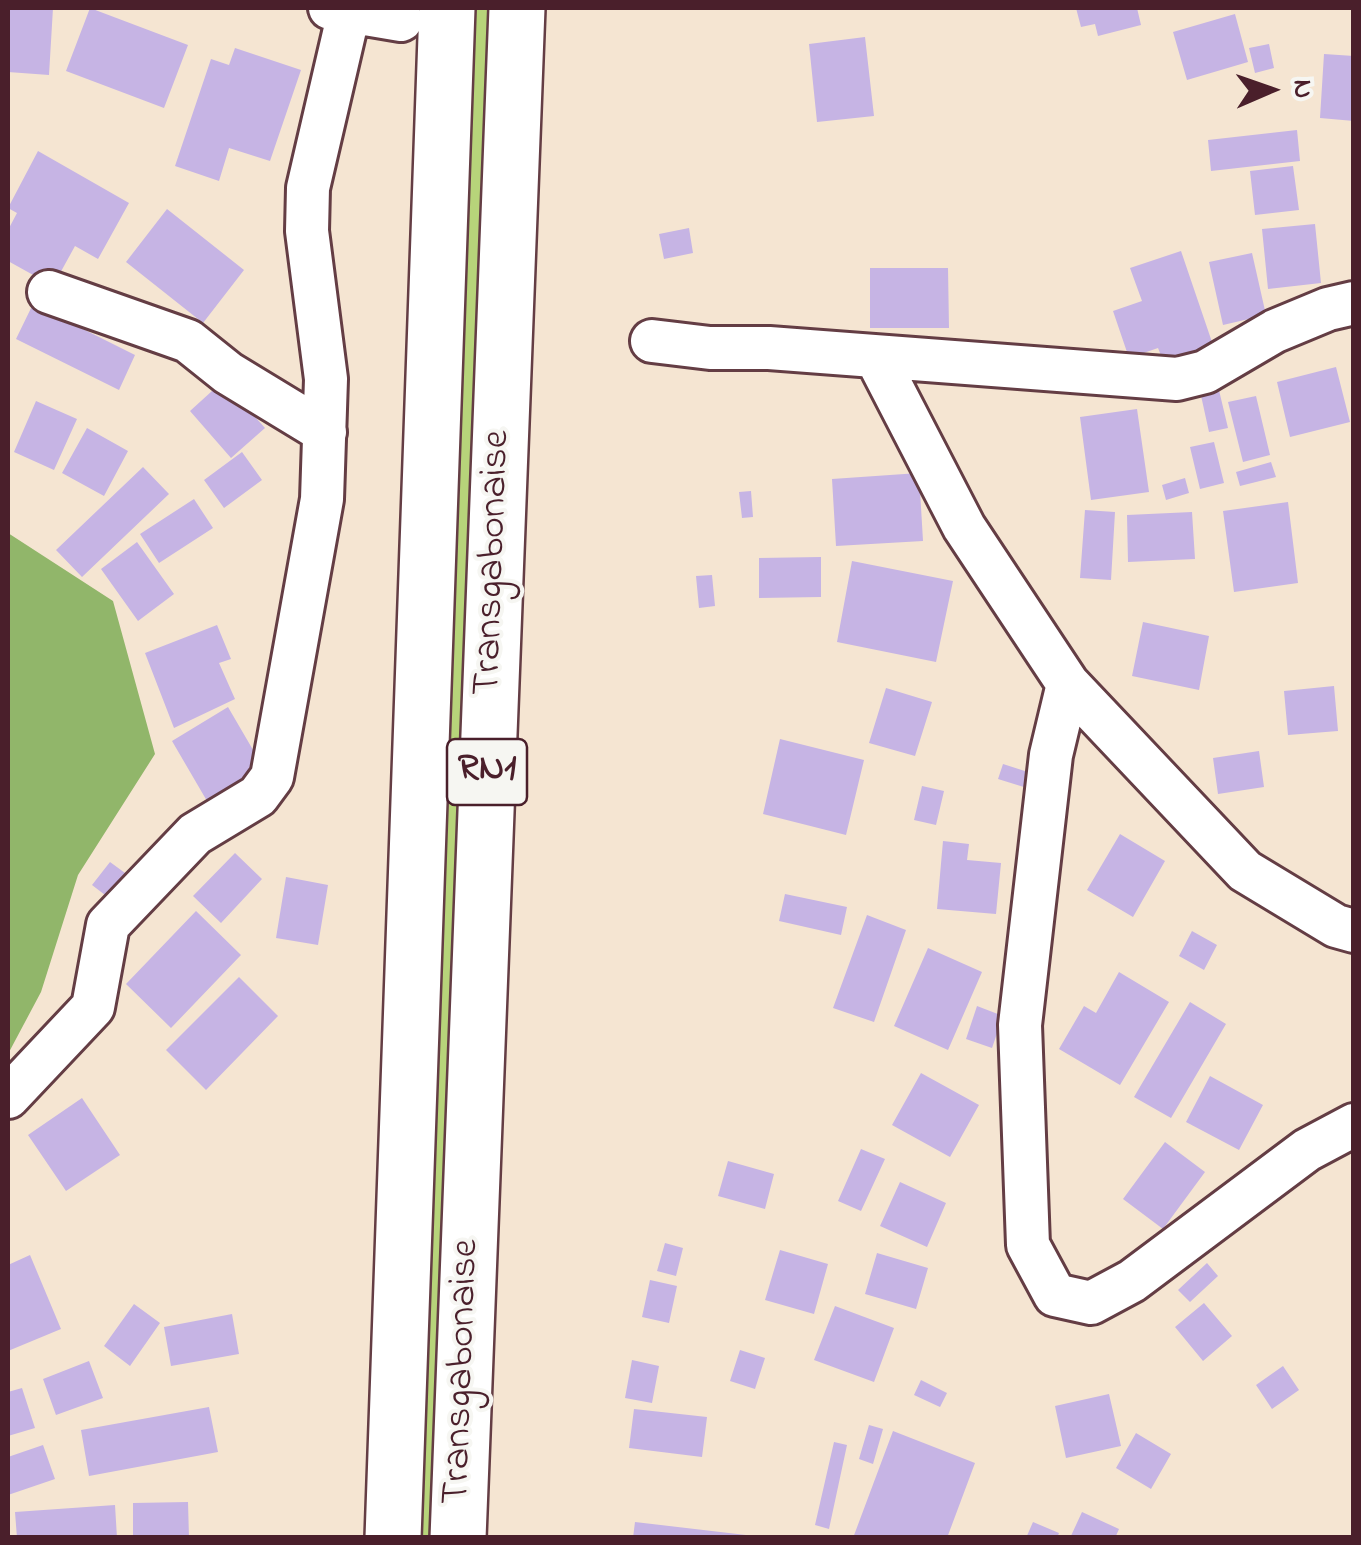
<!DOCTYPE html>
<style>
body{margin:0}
#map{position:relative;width:1361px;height:1545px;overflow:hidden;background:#f5e5d2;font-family:"Indie Flower",sans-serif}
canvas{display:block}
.frame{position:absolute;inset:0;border:10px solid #4a1f2b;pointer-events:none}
.north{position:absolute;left:1221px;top:40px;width:100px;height:100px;-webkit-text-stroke:8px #f6f6f2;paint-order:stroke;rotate:88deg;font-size:28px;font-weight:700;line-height:40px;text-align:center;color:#4a1f2b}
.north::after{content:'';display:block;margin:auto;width:35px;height:45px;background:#4a1f2b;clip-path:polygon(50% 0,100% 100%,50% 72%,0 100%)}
</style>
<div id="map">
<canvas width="1361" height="1545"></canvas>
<div class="frame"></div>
<div class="north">N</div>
</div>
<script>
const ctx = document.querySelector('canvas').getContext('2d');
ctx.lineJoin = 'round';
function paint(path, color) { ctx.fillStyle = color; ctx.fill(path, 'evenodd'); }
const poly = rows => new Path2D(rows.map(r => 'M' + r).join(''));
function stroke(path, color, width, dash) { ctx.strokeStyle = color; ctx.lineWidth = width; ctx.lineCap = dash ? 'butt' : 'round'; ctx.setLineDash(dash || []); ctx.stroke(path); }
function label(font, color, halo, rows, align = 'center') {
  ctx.font = font + ' "Indie Flower",sans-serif'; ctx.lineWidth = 8; ctx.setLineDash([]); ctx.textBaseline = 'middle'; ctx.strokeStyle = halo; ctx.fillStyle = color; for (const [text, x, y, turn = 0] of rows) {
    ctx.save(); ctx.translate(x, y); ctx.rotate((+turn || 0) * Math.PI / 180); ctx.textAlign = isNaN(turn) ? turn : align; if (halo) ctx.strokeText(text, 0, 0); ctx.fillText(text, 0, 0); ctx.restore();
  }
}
const green = poly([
 [470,8,493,8,435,1537,415,1538]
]);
const forest = poly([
 [8,533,113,601,155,754,78,875,41,992,8,1054]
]);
const building = poly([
 [8,8,53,8,49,75,8,72],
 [90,8,188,45,164,108,66,71],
 [1076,8,1137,8,1141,25,1098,36,1095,24,1081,27],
 [1235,14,1248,62,1187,80,1173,32],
 [865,37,874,116,817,122,809,44],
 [1269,44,1274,68,1255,73,1249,48],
 [235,48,301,70,270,161,229,148,219,181,175,166,211,59,229,65],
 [1324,54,1354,56,1354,121,1320,118],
 [1297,130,1300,161,1211,171,1208,140],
 [38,151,129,203,98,259,75,246,53,286,8,261,8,230,17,213,8,208],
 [1293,166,1299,210,1255,215,1250,171],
 [167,209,244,270,203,323,126,262],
 [1315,224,1321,283,1268,289,1262,229],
 [689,228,693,253,664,259,659,234],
 [1181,251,1213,345,1164,363,1158,348,1129,358,1113,311,1142,301,1130,268],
 [1252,253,1266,315,1223,325,1209,262],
 [870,268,948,268,949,328,870,328],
 [33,304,135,355,119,390,16,339],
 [1336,367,1350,422,1290,437,1277,382],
 [223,381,265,428,231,458,190,411],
 [1218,386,1228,428,1209,432,1200,391],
 [1256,396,1270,455,1243,462,1228,402],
 [36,401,77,419,54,470,14,452],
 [1137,409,1149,492,1091,500,1080,417],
 [87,428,128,451,104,496,62,473],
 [1214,442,1224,483,1200,489,1190,447],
 [242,452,262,480,224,508,204,480],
 [1271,462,1276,477,1240,486,1236,472],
 [143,467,169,494,82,577,56,550],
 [919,473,923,541,836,546,832,479],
 [1185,478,1189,493,1166,500,1162,485],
 [751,491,753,517,742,518,739,492],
 [194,499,213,528,159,563,140,534],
 [1288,502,1298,583,1234,592,1223,511],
 [1085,510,1115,512,1111,580,1080,578],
 [1192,512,1195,559,1128,562,1127,515],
 [137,542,174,594,138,621,101,569],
 [821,557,821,597,759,598,759,558],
 [852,561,953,581,936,662,837,642],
 [712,575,715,606,699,608,696,576],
 [1143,622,1209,636,1199,690,1132,676],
 [217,625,231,659,219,663,235,699,174,728,145,653],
 [1334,686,1338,731,1288,735,1284,691],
 [886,688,932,702,915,756,869,743],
 [228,707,263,767,207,801,172,741],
 [780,739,864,760,846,835,763,814],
 [1259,751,1264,787,1218,794,1213,758],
 [1003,764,1031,773,1027,788,998,779],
 [922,786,944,791,936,825,914,820],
 [1120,834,1165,861,1133,917,1087,890],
 [943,841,969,844,967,860,1001,863,996,914,937,909],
 [235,853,262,879,221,923,193,896],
 [110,862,136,881,118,905,92,885],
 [286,877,328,885,318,945,276,938],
 [785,894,847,907,841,935,779,921],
 [196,911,241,955,171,1028,126,984],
 [867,915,906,930,874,1022,833,1008],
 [1192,931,1217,945,1204,970,1179,956],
 [928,948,982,972,948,1050,894,1026],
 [1119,972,1169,1002,1120,1085,1059,1049,1084,1006,1096,1013],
 [239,977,278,1016,206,1090,166,1050],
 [1190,1002,1226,1024,1171,1118,1134,1097],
 [977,1006,1003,1016,992,1048,966,1039],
 [921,1073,979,1105,950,1157,892,1125],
 [1210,1076,1263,1105,1239,1150,1186,1122],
 [82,1098,120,1155,66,1191,28,1135],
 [1165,1142,1205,1172,1163,1229,1123,1199],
 [861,1149,885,1159,861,1211,838,1201],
 [728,1161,774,1174,765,1209,718,1196],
 [900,1182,946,1203,927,1247,880,1226],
 [665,1243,683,1248,676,1276,657,1271],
 [780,1250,828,1264,814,1314,765,1300],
 [877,1253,928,1268,916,1309,865,1294],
 [30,1255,61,1329,8,1351,8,1265],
 [1207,1263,1218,1276,1190,1302,1178,1290],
 [650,1280,677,1286,669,1323,642,1317],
 [1204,1303,1232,1336,1203,1361,1175,1327],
 [134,1304,160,1323,130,1366,104,1346],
 [835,1306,894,1328,874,1382,814,1360],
 [232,1314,239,1354,171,1366,164,1327],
 [740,1350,765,1358,755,1389,730,1381],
 [632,1360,659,1366,652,1403,625,1398],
 [89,1361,103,1398,56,1415,43,1379],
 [1283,1366,1299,1390,1272,1409,1256,1385],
 [921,1380,947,1393,940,1407,914,1395],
 [22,1388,35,1428,8,1436,8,1392],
 [1109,1394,1121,1446,1066,1458,1055,1406],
 [209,1407,218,1452,89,1476,81,1430],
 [634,1409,707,1417,702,1457,629,1448],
 [869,1425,883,1429,873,1464,859,1459],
 [893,1431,975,1463,947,1538,853,1538],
 [1136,1433,1171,1454,1151,1489,1116,1468],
 [834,1442,847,1445,829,1529,815,1525],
 [43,1445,55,1479,8,1495,8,1457],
 [188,1502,189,1538,133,1538,133,1503],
 [115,1505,117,1538,17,1538,15,1512],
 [1082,1512,1119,1529,1115,1538,1070,1538],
 [635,1522,746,1535,746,1538,633,1538],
 [1033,1522,1059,1533,1057,1538,1026,1538]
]);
const street = poly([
 [330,8,401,20],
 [49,292,188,341,228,373,325,432],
 [652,341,710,348,769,348,1177,379,1205,372,1275,331,1328,309,1354,303],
 [876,357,964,527,1068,684,1051,755,1020,1025,1028,1245,1055,1295,1091,1303,1132,1281,1307,1150,1354,1125],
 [1068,684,1245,871,1336,926,1354,931],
 [8,1097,93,1007,108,925,195,834,258,796,272,777,322,499,326,379,307,231,308,188,349,12]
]);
const highway = poly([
 [393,1538,447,8],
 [458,1538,517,8]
]);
const shields = [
 [487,772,80]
];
const shieldNames = [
 ["RN1",487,772]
];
const streetNames = [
 ["Transgabonaise",495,563,-88],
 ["Transgabonaise",464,1372,-88]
];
paint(green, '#b7d47a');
paint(forest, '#91b66a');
paint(building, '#c6b4e4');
stroke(street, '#643d44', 48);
stroke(highway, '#643d44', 60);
stroke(street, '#fff', 42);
stroke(highway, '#fff', 55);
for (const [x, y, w] of shields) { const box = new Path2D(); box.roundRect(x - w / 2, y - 33, w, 66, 8); ctx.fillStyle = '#f6f6f2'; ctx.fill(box); stroke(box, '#4a1f2b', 2.5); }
label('bold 38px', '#4a1f2b', null, shieldNames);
label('40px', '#4a1f2b', '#f6f6f2', streetNames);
</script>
